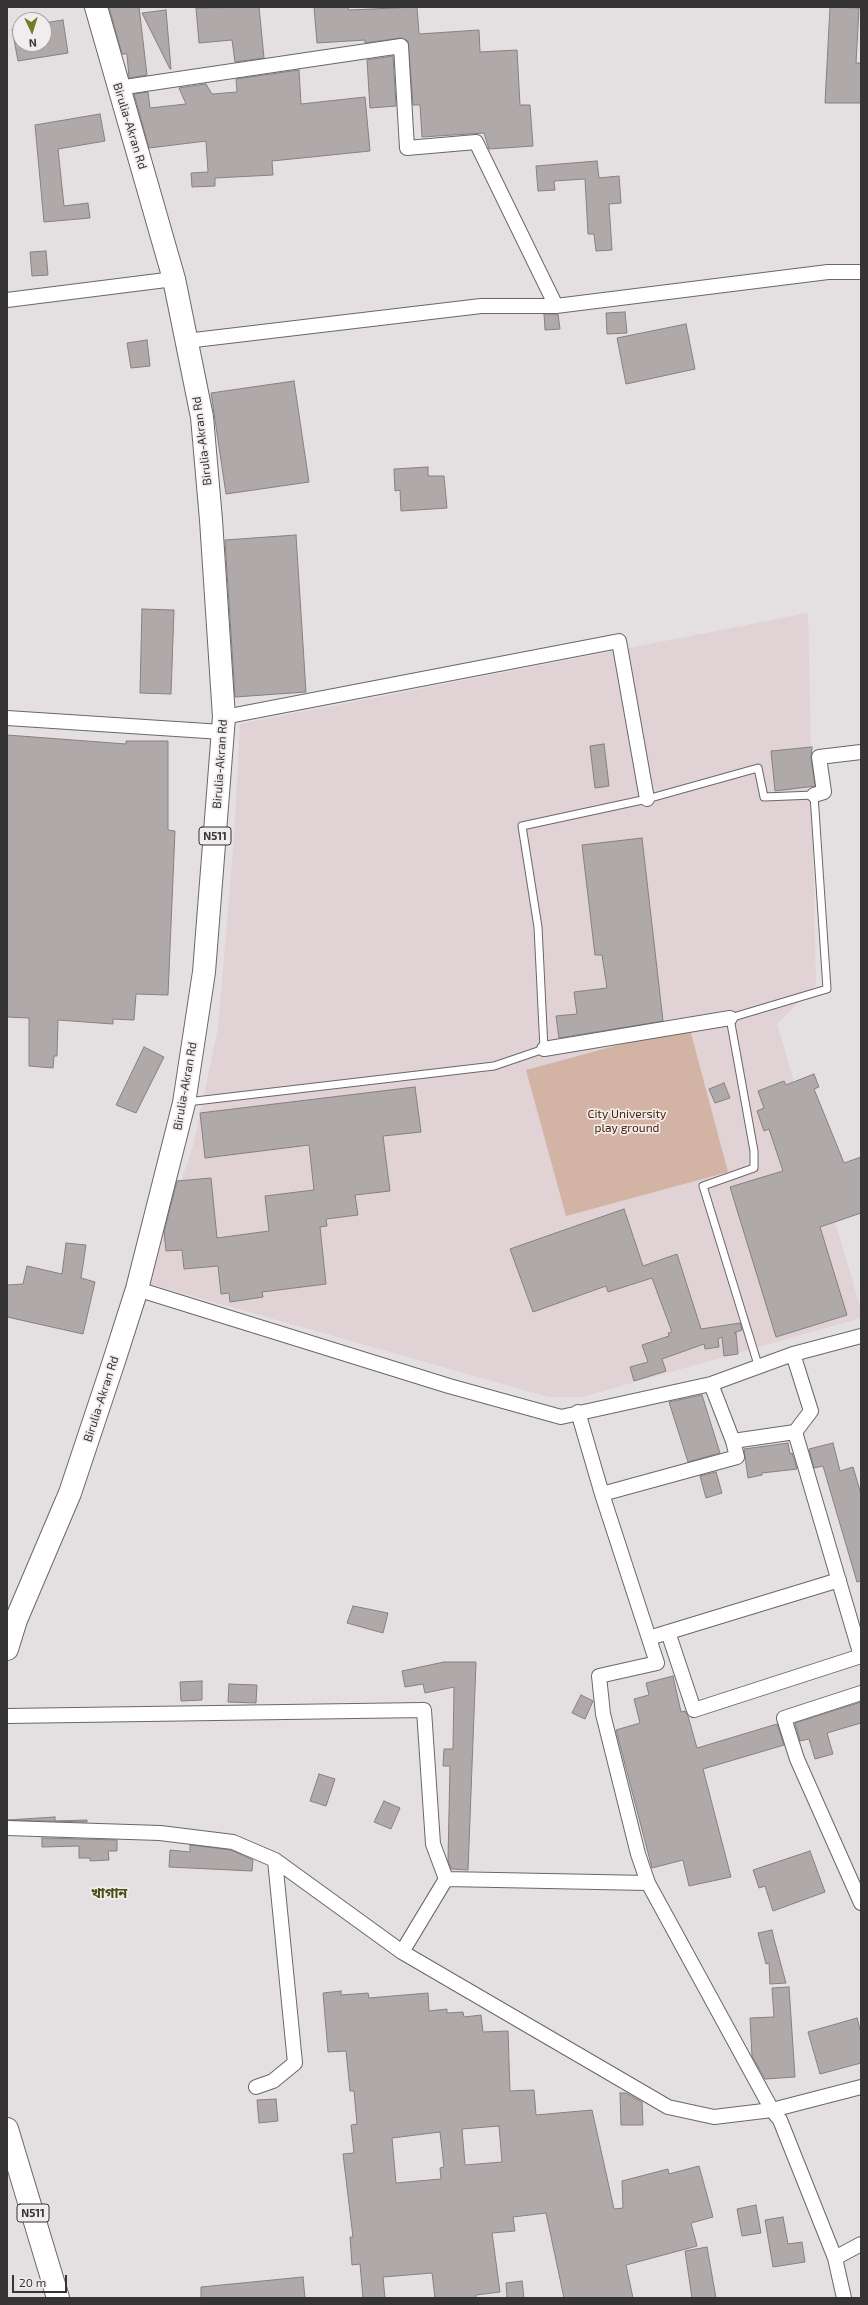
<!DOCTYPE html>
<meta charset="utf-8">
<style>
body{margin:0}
#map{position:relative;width:868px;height:2305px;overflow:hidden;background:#e4dfe0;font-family:"Exo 2",sans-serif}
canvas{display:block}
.frame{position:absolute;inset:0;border:8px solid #353334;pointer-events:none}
.north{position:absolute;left:12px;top:12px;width:40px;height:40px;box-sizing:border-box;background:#f1eced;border:1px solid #a6a2a3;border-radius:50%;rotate:176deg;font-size:11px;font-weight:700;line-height:16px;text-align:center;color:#353334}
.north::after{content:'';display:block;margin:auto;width:14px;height:18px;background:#727b27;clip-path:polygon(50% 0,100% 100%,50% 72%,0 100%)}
.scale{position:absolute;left:12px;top:2275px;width:55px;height:18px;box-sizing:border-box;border:2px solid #353334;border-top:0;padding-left:5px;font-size:12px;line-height:14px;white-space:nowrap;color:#353334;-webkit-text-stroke:3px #f1eced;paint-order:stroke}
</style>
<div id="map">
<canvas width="868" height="2305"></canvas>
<div class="frame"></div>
<div class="north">N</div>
<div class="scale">20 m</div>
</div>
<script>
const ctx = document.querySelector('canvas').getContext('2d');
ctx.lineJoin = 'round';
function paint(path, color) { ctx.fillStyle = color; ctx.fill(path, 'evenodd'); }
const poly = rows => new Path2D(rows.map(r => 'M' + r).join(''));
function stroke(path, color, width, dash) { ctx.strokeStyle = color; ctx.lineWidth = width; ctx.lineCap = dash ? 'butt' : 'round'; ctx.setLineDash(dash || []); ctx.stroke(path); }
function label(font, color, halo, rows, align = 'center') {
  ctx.font = font + ' "Exo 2","Noto Sans Bengali",sans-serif'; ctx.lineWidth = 3.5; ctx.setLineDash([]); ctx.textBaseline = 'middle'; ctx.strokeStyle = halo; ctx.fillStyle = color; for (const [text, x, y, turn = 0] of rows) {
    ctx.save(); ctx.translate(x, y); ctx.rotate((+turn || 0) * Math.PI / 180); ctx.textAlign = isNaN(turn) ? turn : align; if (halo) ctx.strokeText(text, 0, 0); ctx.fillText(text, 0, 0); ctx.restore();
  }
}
const built = poly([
 [808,613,816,985,777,1024,861,1310,861,1318,582,1397,549,1397,146,1283,193,1146,218,1029,234,840,240,724]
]);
const green = poly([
 [689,1026,728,1172,566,1216,526,1070]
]);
const building = poly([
 [109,7,139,7,147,75,129,78,127,54,122,54,109,7],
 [259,7,264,58,235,62,232,40,199,43,196,8,259,7],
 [314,7,348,7,349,10,417,7,419,34,479,30,480,52,517,50,520,105,530,105,533,146,489,149,484,133,422,137,420,105,413,105,408,41,400,38,365,43,365,40,317,43,314,7],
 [830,7,859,8,856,63,861,63,861,103,825,103,830,7],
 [166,10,171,69,170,69,142,13,166,10],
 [63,20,68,53,18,61,12,29,20,27,20,44,44,44,44,23,63,20],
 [393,56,396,106,370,108,367,60,393,56],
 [299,70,301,104,365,97,370,151,272,161,273,175,215,178,215,186,192,187,191,173,208,172,206,141,149,148,134,94,148,92,150,108,186,104,179,88,206,84,212,94,237,92,236,79,299,70],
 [100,114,105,141,58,149,64,206,88,203,90,218,44,222,35,125,100,114],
 [597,161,599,178,619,176,621,203,609,204,612,250,596,251,594,234,588,234,585,179,554,181,555,190,538,191,536,166,597,161],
 [46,251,48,275,32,276,30,252,46,251],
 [625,312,627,333,607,334,606,313,625,312],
 [544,314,558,314,560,329,545,330,544,314],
 [686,324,695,369,626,384,617,338,686,324],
 [147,340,150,366,131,368,127,343,147,340],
 [294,381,309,482,226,494,211,393,294,381],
 [428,467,428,476,444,476,447,508,401,511,400,490,395,491,394,469,428,467],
 [296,535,306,692,235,697,225,540,296,535],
 [142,609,174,610,171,694,140,693,142,609],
 [7,735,126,744,126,741,168,741,168,830,175,831,168,995,136,994,134,1020,113,1019,113,1024,58,1020,57,1056,54,1056,53,1068,29,1066,29,1018,7,1017,7,735],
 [604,744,609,786,595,788,590,746,604,744],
 [812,747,811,758,815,786,775,791,771,751,812,747],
 [642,838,663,1021,559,1038,556,1016,577,1014,574,992,607,988,602,955,595,955,582,845,642,838],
 [144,1047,164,1057,136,1113,116,1105,144,1047],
 [814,1074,819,1087,814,1089,844,1163,861,1157,861,1213,820,1227,847,1315,776,1337,730,1187,783,1171,769,1129,764,1131,757,1111,764,1108,758,1091,784,1081,786,1085,814,1074],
 [724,1083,730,1098,715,1103,709,1089,724,1083],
 [415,1087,421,1132,383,1136,390,1191,355,1195,358,1215,326,1219,327,1226,320,1227,326,1284,262,1292,263,1297,230,1302,229,1293,221,1294,218,1266,184,1269,182,1250,166,1251,164,1232,177,1181,211,1178,217,1238,269,1231,265,1196,314,1190,309,1145,205,1158,200,1113,415,1087],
 [624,1209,643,1266,677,1254,701,1329,740,1323,742,1330,734,1333,736,1333,738,1354,724,1356,722,1337,718,1339,719,1347,705,1349,704,1344,662,1359,666,1371,634,1381,630,1367,648,1362,642,1345,669,1336,668,1333,672,1332,652,1278,608,1292,606,1286,533,1312,510,1249,624,1209],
 [66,1243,86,1245,81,1278,95,1282,83,1334,7,1317,7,1285,23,1284,27,1266,62,1274,66,1243],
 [702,1395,720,1453,688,1462,669,1402,702,1395],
 [788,1443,790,1454,792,1453,797,1469,762,1473,762,1475,748,1478,744,1449,788,1443],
 [833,1443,840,1471,853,1467,861,1494,861,1581,857,1582,823,1466,814,1468,809,1449,833,1443],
 [716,1472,722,1493,706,1498,700,1476,716,1472],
 [353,1606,388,1613,383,1633,347,1623,353,1606],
 [444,1662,476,1662,468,1870,451,1869,448,1860,450,1766,443,1766,444,1749,453,1749,454,1687,425,1693,423,1684,405,1687,402,1671,444,1662],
 [673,1676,681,1712,685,1711,688,1716,697,1748,777,1724,784,1745,703,1769,731,1877,689,1886,683,1860,652,1868,616,1730,640,1723,634,1699,649,1695,646,1683,673,1676],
 [202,1681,202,1700,181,1701,180,1682,202,1681],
 [229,1684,257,1685,256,1703,228,1702,229,1684],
 [581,1695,593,1701,585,1719,572,1713,581,1695],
 [861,1702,861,1723,827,1733,833,1754,815,1759,809,1739,800,1741,795,1723,861,1702],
 [319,1774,335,1779,326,1806,310,1801,319,1774],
 [384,1801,400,1808,391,1829,374,1822,384,1801],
 [55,1817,55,1821,87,1820,87,1822,7,1820,55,1817],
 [42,1838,117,1840,117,1851,108,1851,109,1860,90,1861,90,1858,79,1858,79,1846,42,1847,42,1838],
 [190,1845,231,1850,253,1860,252,1871,169,1867,170,1850,190,1852,190,1845],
 [810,1851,825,1892,773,1911,765,1886,759,1888,753,1870,810,1851],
 [772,1930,774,1939,786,1983,770,1984,769,1963,766,1964,758,1933,772,1930],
 [789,1987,795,2077,765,2079,752,2056,750,2018,774,2017,772,1988,789,1987],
 [341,1991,341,1995,368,1993,369,1998,428,1993,429,2011,447,2009,447,2013,463,2012,464,2017,481,2015,483,2032,508,2031,510,2091,534,2090,536,2115,592,2110,614,2209,623,2208,622,2181,668,2169,669,2174,699,2166,713,2217,691,2223,697,2246,626,2265,633,2298,564,2298,546,2213,513,2217,515,2231,492,2233,500,2292,476,2295,476,2298,435,2298,432,2273,383,2277,385,2298,363,2298,360,2264,352,2265,350,2237,353,2237,343,2154,354,2153,351,2125,357,2124,354,2091,350,2091,346,2051,328,2052,323,1993,341,1991],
 [499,2126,502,2162,465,2165,462,2129,499,2126],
 [440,2132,444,2167,440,2168,441,2179,396,2183,392,2138,440,2132],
 [857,2018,861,2033,861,2063,820,2074,808,2032,857,2018],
 [620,2093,626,2093,642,2102,643,2125,621,2125,620,2093],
 [276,2099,278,2121,259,2123,257,2100,276,2099],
 [756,2205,761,2233,742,2236,737,2209,756,2205],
 [783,2217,788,2244,802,2242,805,2262,773,2267,765,2220,783,2217],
 [707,2247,716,2298,692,2298,685,2251,707,2247],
 [303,2277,305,2298,201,2298,201,2287,303,2277],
 [522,2281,524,2298,507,2298,506,2283,522,2281]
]);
const lane = poly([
 [187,1102,494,1066,544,1049,538,927,522,826,647,799,758,768,764,797,814,795,827,989,730,1018,754,1151,754,1168,703,1186,759,1368]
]);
const street = poly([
 [118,88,401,46,407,148,476,142,556,306],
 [7,300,174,279],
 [186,341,481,306,556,306,828,272,861,272],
 [224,717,619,641,647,799],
 [7,718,222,732],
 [814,795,824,792,819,757,861,752],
 [544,1049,730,1018],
 [137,1289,449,1386,561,1417,711,1384,793,1354,861,1336],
 [793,1354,811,1411,795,1432],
 [578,1412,602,1494,737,1457,733,1441,711,1384],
 [733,1441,795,1432,861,1656],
 [602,1494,657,1663,599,1676,603,1714,638,1854,648,1883,772,2110,780,2120,835,2258,844,2298],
 [668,1632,694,1710,861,1656],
 [649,1638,839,1580],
 [861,1693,784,1718,797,1759,861,1903],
 [7,1716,424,1710,433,1844,446,1879,402,1952],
 [7,1828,160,1833,233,1842,275,1860,402,1952,668,2107,714,2117,772,2110,861,2087],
 [446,1879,648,1883],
 [256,2087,273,2081,295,2063,275,1860],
 [835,2258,861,2244]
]);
const highway = poly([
 [7,1649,16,1620,70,1493,114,1361,137,1289,184,1103,204,972,224,717,211,520,202,417,174,279,96,7],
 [7,2129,58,2298]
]);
const shields = [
 [215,836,32],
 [33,2213,32]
];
const shieldNames = [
 ["N511",215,836],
 ["N511",33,2213]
];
const streetNames = [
 ["Birulia-Akran Rd",130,126,73],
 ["Birulia-Akran Rd",202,441,-97],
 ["Birulia-Akran Rd",220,764,-86],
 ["Birulia-Akran Rd",185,1086,-80],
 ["Birulia-Akran Rd",101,1399,-72]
];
const parkNames = [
 ["City University",627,1114],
 ["play ground",627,1128]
];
const quarterNames = [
 ["খাগান",109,1893]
];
paint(built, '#e0d2d5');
paint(green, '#d3b3a4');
paint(building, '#afa9a9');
stroke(building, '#868181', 1);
stroke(lane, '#6b6768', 9);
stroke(street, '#6b6768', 16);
stroke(highway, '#6b6768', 24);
stroke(lane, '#fff', 7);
stroke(street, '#fff', 14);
stroke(highway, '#fff', 22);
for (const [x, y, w] of shields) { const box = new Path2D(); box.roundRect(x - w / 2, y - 9, w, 18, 3); ctx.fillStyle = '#f1eced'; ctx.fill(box); stroke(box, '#353334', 1); }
label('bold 11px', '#353334', null, shieldNames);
label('12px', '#353334', '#f1eced', streetNames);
label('12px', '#4f2207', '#f1eced', parkNames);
label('bold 14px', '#464d12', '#f1eced', quarterNames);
</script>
